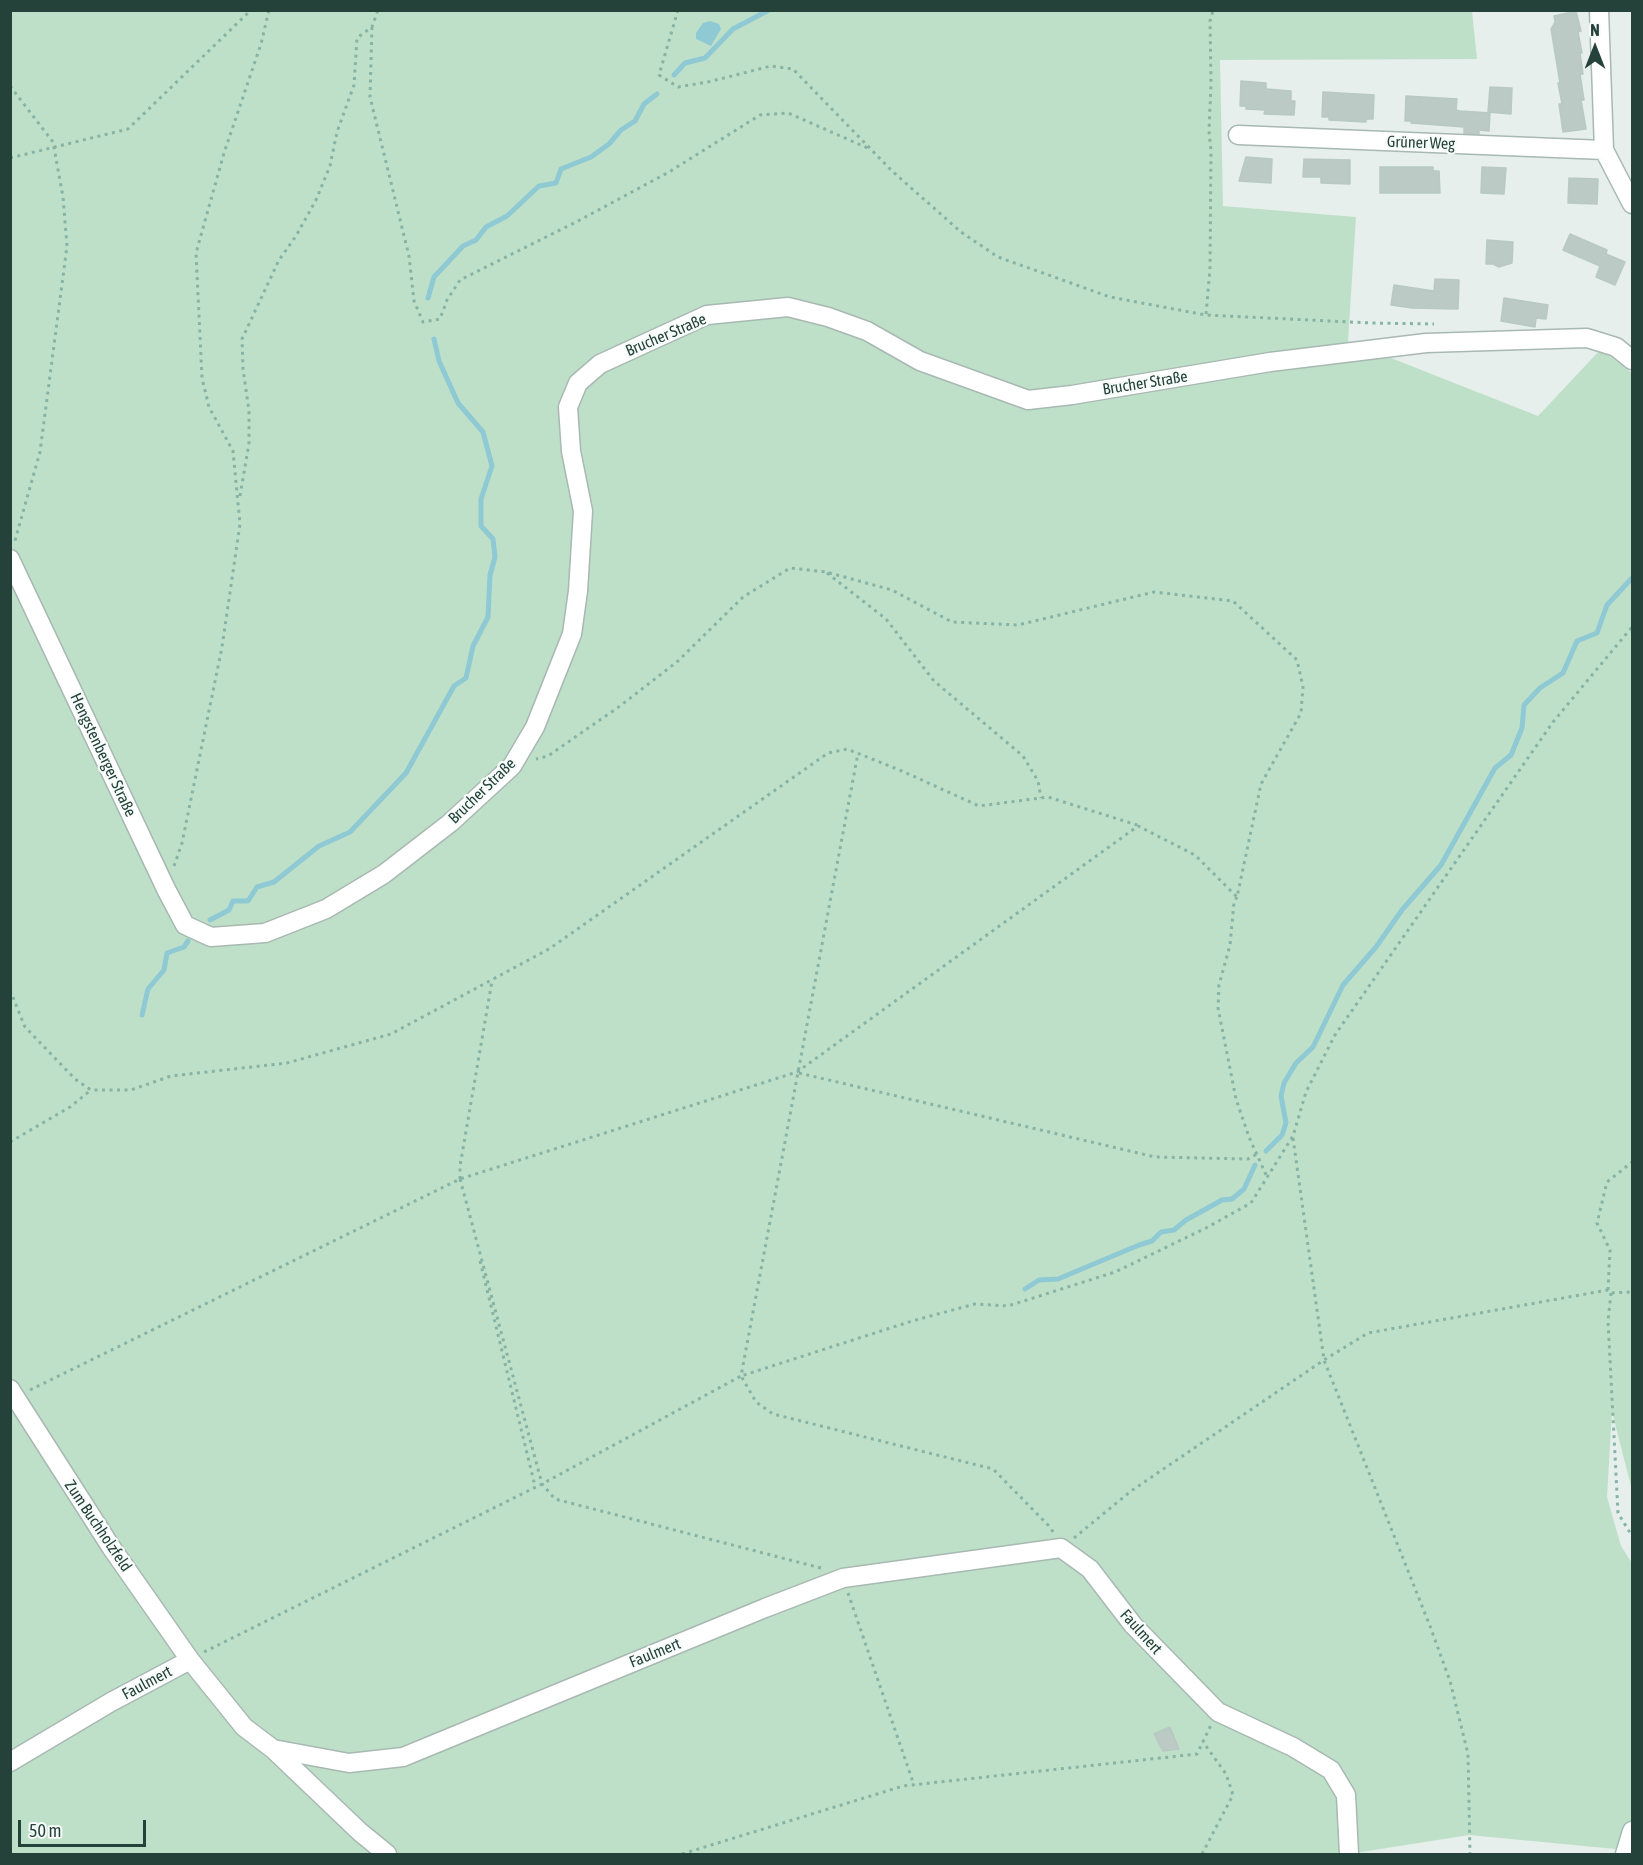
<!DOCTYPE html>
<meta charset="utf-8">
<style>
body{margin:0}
#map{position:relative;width:1643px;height:1865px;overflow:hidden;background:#e6efeb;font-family:"Asap Condensed",sans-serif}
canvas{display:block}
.frame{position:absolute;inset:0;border:12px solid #24423a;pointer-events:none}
.north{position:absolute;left:1565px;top:18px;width:60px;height:60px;-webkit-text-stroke:4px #f7fbf9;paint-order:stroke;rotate:0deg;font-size:16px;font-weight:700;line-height:24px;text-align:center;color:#24423a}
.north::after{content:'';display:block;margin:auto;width:21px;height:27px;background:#24423a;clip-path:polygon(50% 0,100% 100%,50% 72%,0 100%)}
.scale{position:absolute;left:18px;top:1820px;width:128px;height:27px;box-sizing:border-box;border:3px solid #24423a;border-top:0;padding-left:8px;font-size:18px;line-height:21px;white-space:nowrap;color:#24423a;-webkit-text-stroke:4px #f7fbf9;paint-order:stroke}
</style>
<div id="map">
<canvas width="1643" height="1865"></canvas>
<div class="frame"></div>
<div class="north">N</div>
<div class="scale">50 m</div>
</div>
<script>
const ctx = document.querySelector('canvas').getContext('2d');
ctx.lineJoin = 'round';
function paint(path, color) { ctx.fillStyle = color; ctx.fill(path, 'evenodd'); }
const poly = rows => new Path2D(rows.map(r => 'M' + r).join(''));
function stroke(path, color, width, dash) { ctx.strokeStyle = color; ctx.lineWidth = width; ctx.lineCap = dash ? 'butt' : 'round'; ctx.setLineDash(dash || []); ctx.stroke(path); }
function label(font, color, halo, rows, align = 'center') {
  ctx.font = font + ' "Asap Condensed",sans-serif'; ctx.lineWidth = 4.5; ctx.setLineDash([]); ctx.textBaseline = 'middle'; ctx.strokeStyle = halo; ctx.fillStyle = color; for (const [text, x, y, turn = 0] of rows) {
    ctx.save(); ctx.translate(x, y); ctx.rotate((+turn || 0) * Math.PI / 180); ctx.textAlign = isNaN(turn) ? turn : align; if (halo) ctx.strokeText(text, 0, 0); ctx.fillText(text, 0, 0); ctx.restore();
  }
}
const green = poly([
 [11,11,1472,11,1477,59,1220,60,1223,206,1356,217,1348,341,1538,416,1601,349,1632,373,1632,1490,1612,1412,1607,1497,1621,1546,1632,1563,1632,1831,1626,1850,1469,1835,1349,1854,11,1854]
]);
const water = poly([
 [710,21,719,24,721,29,711,46,696,39,696,33,703,23]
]);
const stream = poly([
 [674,75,685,63,705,58,733,29,769,10],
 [428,298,434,277,463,246,476,240,486,227,507,216,539,186,556,183,561,169,591,157,609,144,621,130,635,121,644,104,657,94],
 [210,920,229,910,233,901,248,901,257,887,274,882,319,846,350,832,406,773,454,686,466,678,473,646,488,617,490,575,495,557,493,539,481,526,481,499,492,466,483,432,458,403,439,361,434,339],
 [142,1015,148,989,164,970,167,953,184,947,188,941],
 [1266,1151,1282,1135,1286,1123,1281,1096,1284,1083,1296,1063,1313,1047,1343,985,1376,947,1402,910,1441,865,1495,768,1511,755,1522,728,1524,705,1540,688,1563,673,1577,641,1597,633,1607,605,1632,578],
 [1025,1289,1039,1280,1058,1279,1139,1245,1152,1241,1161,1232,1174,1230,1186,1220,1222,1200,1232,1199,1244,1189,1255,1165]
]);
const building = poly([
 [1576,11,1581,31,1578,32,1582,53,1580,53,1583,74,1580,74,1584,100,1581,100,1586,129,1563,132,1559,104,1562,104,1558,83,1560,83,1551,29,1555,22,1554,16,1576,11],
 [1241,81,1266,83,1266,89,1291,91,1291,101,1295,101,1294,115,1264,114,1265,110,1246,109,1246,106,1240,106,1241,81],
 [1490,87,1512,88,1511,114,1488,112,1490,87],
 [1323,92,1374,95,1373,119,1366,119,1366,122,1329,120,1329,117,1322,117,1323,92],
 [1406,96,1457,99,1456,110,1460,111,1490,113,1489,131,1479,130,1479,134,1464,133,1464,127,1411,123,1412,121,1405,121,1406,96],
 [1246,157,1272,159,1271,183,1239,181,1246,157],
 [1304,159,1350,160,1350,184,1321,183,1321,177,1303,177,1304,159],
 [1380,167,1433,167,1433,171,1439,171,1440,193,1380,193,1380,167],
 [1482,167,1506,168,1504,194,1481,193,1482,167],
 [1569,178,1598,179,1597,204,1568,203,1569,178],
 [1570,234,1607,250,1606,254,1625,262,1615,285,1596,277,1600,266,1563,250,1570,234],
 [1487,240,1513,242,1512,263,1499,267,1493,264,1486,264,1487,240],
 [1435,279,1459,280,1458,309,1412,308,1391,305,1394,285,1434,291,1435,279],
 [1504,298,1548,305,1546,319,1536,318,1535,327,1501,321,1504,298],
 [1170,1727,1179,1749,1163,1751,1154,1734,1170,1727]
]);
const path = poly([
 [678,10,659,75,678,87,708,82,771,66,793,69,892,171,961,232,998,257,1110,297,1206,315,1371,323,1434,324],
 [372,27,370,97,409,256,414,301,423,322,440,319,447,300,460,280,578,221,669,172,760,115,788,113,870,149],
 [10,86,53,142,63,197,67,246,40,452,14,544],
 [10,158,128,129,251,10],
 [1206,314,1210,269,1211,151,1209,131,1211,84,1210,21,1213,10],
 [240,496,249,443,249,411,243,369,242,339,279,260,296,236,316,200,330,166,337,132,354,85,357,38,372,27,378,10],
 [827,573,886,619,934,681,1023,756,1038,781,1041,798],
 [174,866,182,843,222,647,240,524,233,451,209,407,202,378,196,253,224,153,261,44,269,10],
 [1237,897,1234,902,1230,945,1219,985,1218,1008,1236,1099,1249,1137,1267,1177],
 [10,990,25,1027,75,1079,91,1090,131,1090,171,1076,287,1063,391,1034,549,949,828,753,847,749,902,771,979,806,1048,797,1137,825],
 [799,1073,1155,1157,1248,1159,1257,1154],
 [1293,1138,1324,1360,1430,1626,1450,1681,1468,1754,1470,1854],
 [10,1142,70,1107,91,1090],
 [460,1179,542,1484,555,1499,821,1568],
 [460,1179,460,1166,492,981],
 [480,1261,535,1486],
 [1608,1290,1610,1250,1597,1223,1607,1182,1632,1162],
 [1611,1293,1608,1321,1618,1513,1632,1536],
 [30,1390,460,1179,797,1072,1138,826,1195,855,1237,897,1261,784,1301,713,1303,687,1297,660,1233,601,1154,592,1018,625,952,622,892,590,826,572,790,568,743,597,678,661,620,706,548,756,536,759],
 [1053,1532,1049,1526,993,1469,773,1414,756,1402,741,1376,912,1321,975,1304,1008,1306,1115,1272,1206,1228,1251,1203,1293,1136,1306,1092,1335,1035,1553,722,1632,627],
 [1074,1538,1131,1491,1324,1360,1368,1333,1608,1290,1611,1293,1632,1292],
 [848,1593,914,1785],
 [204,1652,542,1484,741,1376,858,753],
 [682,1854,903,1786,1197,1754,1211,1725],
 [1202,1854,1233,1795,1226,1774,1203,1742]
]);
const minor = poly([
 [1599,10,1604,150,1632,204],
 [1238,135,1604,150],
 [10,559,166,889,185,925,211,937,265,933,326,909,384,874,450,823,512,766,535,727,572,634,578,591,583,511,571,451,568,407,578,383,600,364,707,315,788,307,828,317,867,331,920,361,1028,400,1072,395,1270,362,1426,343,1587,338,1616,347,1632,360],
 [10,1389,111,1547,190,1660,244,1727,273,1749,349,1763,403,1757,765,1608,843,1578,1061,1548,1090,1569,1133,1625,1218,1712,1293,1747,1331,1770,1346,1795,1349,1854],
 [273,1749,360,1832,387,1854],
 [10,1762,111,1702,190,1660]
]);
const secondary = poly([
 [1625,1854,1632,1831]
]);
const streetNames = [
 ["Grüner Weg",1421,143,2],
 ["Brucher Straße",666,335,-23],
 ["Brucher Straße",1145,383,-9],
 ["Hengstenberger Straße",103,755,65],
 ["Brucher Straße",482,791,-44],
 ["Zum Buchholzfeld",98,1526,56],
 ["Faulmert",1141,1632,48],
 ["Faulmert",655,1653,-22],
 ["Faulmert",147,1683,-28]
];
paint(green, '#bfe0c8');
paint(water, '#8ec9d4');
stroke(stream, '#8ec9d4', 5);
paint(building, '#bbcac4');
stroke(building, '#b8c9c2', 1.5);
stroke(minor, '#a8b8b2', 21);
stroke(secondary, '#a4bbb3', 21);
stroke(path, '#86b3a5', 3, [3, 4.5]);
stroke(minor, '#fff', 18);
stroke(secondary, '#fff', 18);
label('16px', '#24423a', '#f7fbf9', streetNames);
</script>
